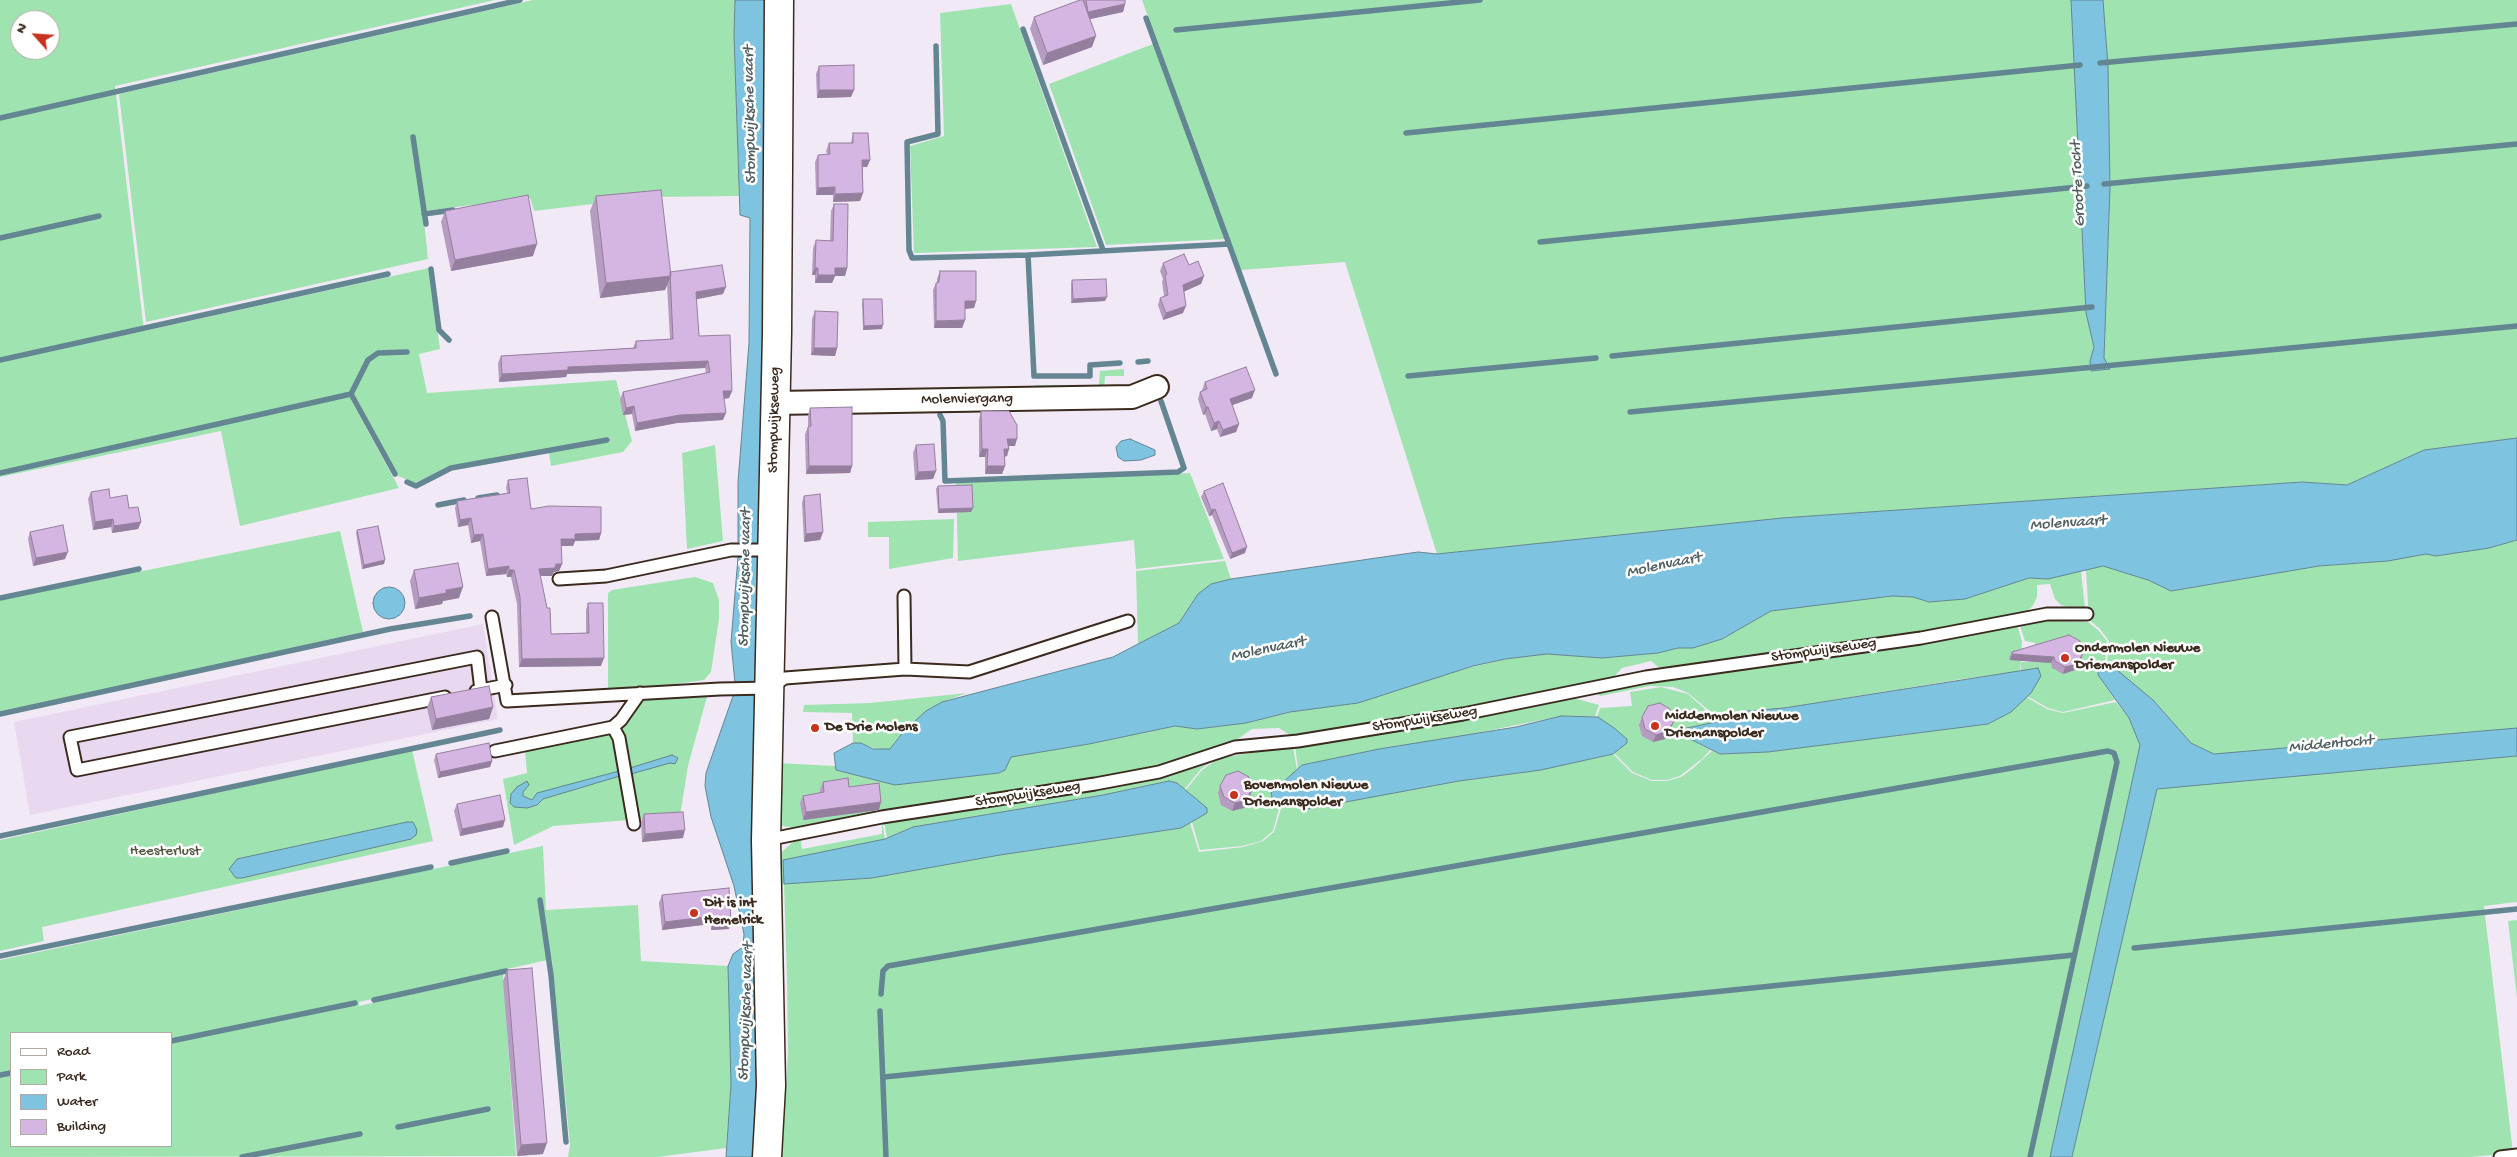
<!DOCTYPE html>
<style>
body{margin:0}
#map{position:relative;width:2517px;height:1157px;overflow:hidden;background:#f2e9f6;font-family:"Gochi Hand",sans-serif}
canvas{display:block}
.legend{position:absolute;left:10px;top:1032px;width:162px;height:115px;box-sizing:border-box;background:#fff;border:1px solid #b1aaa5;margin:0;padding:6px 9px;list-style:none;font-size:15px;color:#3b2a1e}
.legend li{display:flex;align-items:center;gap:10px;height:25px}
.legend b{width:25px;border:1px solid #b1aaa5}
.north{position:absolute;left:10px;top:10px;width:50px;height:50px;box-sizing:border-box;background:#fff;border:1px solid #b1aaa5;border-radius:50%;rotate:296deg;font-size:14px;font-weight:700;line-height:20px;text-align:center;color:#3b2a1e}
.north::after{content:'';display:block;margin:auto;width:18px;height:22px;background:#c8321e;clip-path:polygon(50% 0,100% 100%,50% 72%,0 100%)}
</style>
<div id="map">
<canvas width="2517" height="1157"></canvas>
<ul class="legend">
<li><b style="height:6px;background:#fff"></b>Road</li>
<li><b style="height:14px;background:#9fe4b0"></b>Park</li>
<li><b style="height:14px;background:#7ec3df"></b>Water</li>
<li><b style="height:14px;background:#d5b5e1"></b>Building</li>
</ul>
<div class="north">N</div>
</div>
<script>
const ctx = document.querySelector('canvas').getContext('2d');
ctx.lineJoin = 'round';
function paint(path, color) { ctx.fillStyle = color; ctx.fill(path, 'evenodd'); }
const poly = rows => new Path2D(rows.map(r => 'M' + r).join(''));
function stroke(path, color, width, dash) { ctx.strokeStyle = color; ctx.lineWidth = width; ctx.lineCap = dash ? 'butt' : 'round'; ctx.setLineDash(dash || []); ctx.stroke(path); }
function label(font, color, halo, rows, align = 'center') {
  ctx.font = font + ' "Gochi Hand",sans-serif'; ctx.lineWidth = 5; ctx.setLineDash([]); ctx.textBaseline = 'middle'; ctx.strokeStyle = halo; ctx.fillStyle = color; for (const [text, x, y, turn = 0] of rows) {
    ctx.save(); ctx.translate(x, y); ctx.rotate((+turn || 0) * Math.PI / 180); ctx.textAlign = isNaN(turn) ? turn : align; if (halo) ctx.strokeText(text, 0, 0); ctx.fillText(text, 0, 0); ctx.restore();
  }
}
const built = poly([
 [483,624,498,719,30,815,14,722]
]);
const green = poly([
 [0,0,495,0,115,86,144,331,429,268,440,349,419,354,427,393,616,380,632,441,623,452,551,466,549,453,610,442,609,437,451,467,415,483,398,476,354,395,351,400,399,488,240,526,221,431,0,477],
 [20,20,50,20,50,50,20,50],
 [533,0,735,0,734,35,739,196,651,197,534,211,530,198,423,211,428,259,146,322,119,94],
 [1142,0,2071,0,2086,313,2094,347,2090,361,2091,371,2109,369,2104,358,2110,187,2108,66,2103,0,2517,0,2517,438,2424,450,2347,485,2302,482,1782,518,1437,554,1345,262,1241,270],
 [1011,4,1097,247,914,253,910,146,944,136,940,13],
 [1153,44,1226,239,1106,245,1049,84],
 [1124,369,1124,376,1105,376,1104,391,1034,393,1035,385,1099,385,1100,371],
 [715,445,723,541,687,549,682,453],
 [1190,473,1224,559,1136,569,1134,540,958,561,956,483],
 [954,519,953,558,889,569,889,537,868,537,868,522],
 [340,531,363,632,0,713,0,600],
 [2517,540,2517,728,2214,754,2191,743,2153,700,2107,664,2109,641,2099,628,2089,620,2086,570,2103,566,2148,580,2171,591,2319,566,2388,561,2426,554,2436,556,2489,548],
 [1225,561,1231,579,1211,584,1198,594,1179,623,1138,644,1136,571],
 [2081,571,2085,608,2070,608,2061,605,2055,599,2050,584,2037,585,2037,597,2032,607,2020,616,1897,637,1799,650,1663,671,1651,661,1622,668,1609,682,1457,712,1300,736,1290,735,1279,728,1252,729,1231,744,1166,765,1093,780,794,828,777,825,777,763,835,766,836,770,895,785,999,773,1005,770,1010,757,1089,744,1175,726,1197,729,1246,723,1505,659,1547,654,1602,658,1658,653,1678,648,1693,648,1722,639,1771,611,1892,596,1913,597,1929,602,1965,599,2029,578,2041,579],
 [695,577,713,583,719,600,719,619,711,672,704,680,622,692,608,690,608,593,612,590],
 [2046,621,2088,622,2098,630,2107,641,2105,664,2100,662,2098,675,2115,700,2063,712,2048,708,2027,696,2031,693,2038,668,2021,672,2021,662,2034,662,2035,643,2025,641,2020,626],
 [2017,625,2022,641,2020,672,1962,679,1784,708,1748,711,1718,718,1688,693,1673,687,1650,686,1600,696,1596,693,1669,678],
 [1661,687,1688,694,1716,719,1716,722,1682,729,1688,738,1710,750,1703,758,1680,776,1667,780,1652,780,1633,772,1614,753,1627,743,1627,740,1597,717,1600,708,1632,706,1630,692],
 [708,693,688,766,680,816,553,826,514,845,503,779,527,773,525,750,624,728,646,697],
 [967,693,942,702,904,731,890,749,883,750,853,743,852,713,803,712,804,705,870,703],
 [1570,697,1599,705,1595,716,1561,716,1413,746,1379,749,1302,765,1298,769,1295,745],
 [2026,697,2047,709,2063,713,2116,702,2129,718,2140,745,2050,1157,782,1157,788,1051,787,978,784,884,777,890,776,857,800,836,802,849,882,834,882,820,885,839,857,846,872,878,1000,855,1181,828,1190,823,1199,852,1243,847,1263,841,1274,832,1282,805,1308,809,1459,781,1541,770,1613,754,1632,773,1652,781,1667,781,1681,777,1692,769,1712,751,1720,754,1768,752,1988,724,2011,712],
 [1293,746,1297,770,1271,793,1274,806,1280,805,1273,831,1261,841,1242,846,1200,850,1192,822,1207,813,1185,791,1202,770,1215,761,1227,757],
 [412,750,433,841,42,927,44,941,0,951,0,840],
 [1227,756,1214,760,1201,769,1184,790,1177,783,1169,781,1103,795,913,827,887,838,884,821],
 [2517,756,2517,902,2484,906,2513,1153,2471,1157,2072,1157,2157,789],
 [543,846,546,910,638,905,641,961,728,966,731,1084,726,1148,658,1157,568,1157,570,1145,552,959,359,1002,359,1006,503,974,516,1156,0,1157,0,960],
 [11,1033,171,1033,171,1146,11,1146],
 [2517,920,2517,998,2508,921]
]);
const water = poly([
 [735,0,769,0,758,1157,726,1157,731,1084,728,966,733,954,743,947,744,934,734,886,711,817,705,786,706,773,733,696,735,683,731,642,738,557,746,556,747,543,738,542,738,482,749,343,750,218,740,215,734,35,735,0],
 [2071,0,2103,0,2108,66,2110,187,2104,358,2110,369,2091,371,2090,361,2094,347,2086,313,2071,0],
 [2517,438,2517,540,2489,548,2436,556,2426,554,2388,561,2319,566,2171,591,2148,580,2103,566,2048,579,2029,578,1965,599,1929,602,1913,597,1892,596,1771,611,1722,639,1693,648,1678,648,1658,653,1602,658,1547,654,1505,659,1473,666,1358,703,1290,712,1246,723,1197,729,1175,726,1089,744,1011,757,1005,770,999,773,895,785,836,770,834,753,853,743,861,743,873,749,890,749,904,731,926,711,942,702,1113,657,1138,644,1179,623,1198,594,1211,584,1231,579,1418,552,1437,554,1782,518,2302,482,2347,485,2424,450,2517,438],
 [1130,439,1155,450,1155,455,1141,460,1124,461,1118,457,1116,447,1121,441,1130,439],
 '373 603a16 16 0 1 1 32 0a16 16 0 1 1-32 0Z',
 [2099,662,2111,665,2153,700,2191,743,2214,754,2517,728,2517,756,2157,789,2072,1157,2050,1157,2140,745,2129,718,2098,675,2099,662],
 [2038,668,2041,676,2031,693,2011,712,1988,724,1768,752,1720,754,1688,738,1682,738,1682,729,1716,722,1716,719,1748,711,1784,708,2038,668],
 [1561,716,1598,717,1614,728,1627,739,1627,743,1613,754,1541,770,1459,781,1308,809,1285,805,1274,806,1271,793,1302,765,1379,749,1516,727,1561,716],
 [672,755,678,758,675,764,670,763,631,774,630,768,672,755],
 [619,771,620,776,543,799,537,805,527,808,514,807,510,803,511,794,517,787,527,781,529,785,523,792,523,796,532,800,537,793,619,771],
 [1169,781,1177,783,1207,808,1207,813,1181,828,1000,855,872,878,784,884,783,860,885,839,913,827,1103,795,1169,781],
 [407,822,413,822,417,830,416,835,411,839,242,878,236,878,229,869,237,859,407,822]
]);
const stream = poly([
 [1146,18,1229,244],
 [1023,29,1103,250],
 [1176,30,1480,0],
 [936,46,938,134,907,142,909,250,912,258,1028,255,1229,244,1276,374],
 [2100,63,2517,24],
 [0,118,520,0],
 [1406,133,2080,65],
 [413,137,426,224],
 [2104,184,2517,144],
 [424,214,453,210],
 [0,238,99,216],
 [1540,242,2087,186],
 [1028,255,1034,376,1090,376,1090,365,1120,363],
 [431,269,439,330,449,340],
 [1612,356,2092,307],
 [0,360,388,274],
 [1138,362,1148,361],
 [1408,376,1596,358],
 [351,394,368,360,378,353,407,352],
 [1630,412,2517,326],
 [940,415,943,421,945,481,1178,472,1184,468,1161,401],
 [0,473,351,394,395,474],
 [407,482,416,486,451,468,607,440],
 [478,498,497,495,501,499],
 [438,505,464,500],
 [0,598,139,569],
 [0,714,390,629,470,616],
 [0,836,500,730],
 [451,863,507,851],
 [540,900,551,975,566,1142],
 [2134,948,2517,909],
 [0,956,431,867],
 [881,994,883,971,888,966,2108,751,2114,753,2117,762,2030,1157],
 [374,1000,506,971],
 [880,1011,886,1157],
 [171,1041,355,1003],
 [0,1075,11,1073],
 [884,1077,2074,955],
 [398,1127,488,1109],
 [242,1157,360,1134]
]);
const lane = poly([
 [559,579,606,576,731,550,772,550],
 [904,596,905,669],
 [492,617,507,701,720,689,769,688,785,678,905,669,969,672,1128,621],
 [476,691,506,685],
 [445,697,77,770,70,737,477,657,481,690],
 [613,727,619,738,634,824],
 [495,751,613,727,621,720,640,693],
 [766,840,882,817,1095,784,1159,772,1235,747,1298,741,1463,714,1646,677,1921,638,2047,614,2087,614],
 [2500,1157,2517,1155]
]);
const street = poly([
 [775,403,1132,397,1157,387]
]);
const secondary = poly([
 [767,1157,771,1086,766,840,777,333,779,0]
]);
const wall = poly([
 [1080,0,1125,0,1125,4,1123,12,1090,19,1092,47,1043,65,1030,29,1034,17],
 [819,66,851,97,817,98,816,74],
 [853,133,870,160,867,167,863,167,863,193,860,201,833,202,833,195,816,195,815,162,818,155,827,154,826,151,829,143,851,143],
 [596,196,670,272,723,294,696,299,699,336,732,391,729,398,724,399,723,420,677,423,635,431,632,414,623,415,620,399,623,392,706,373,705,368,567,374,566,377,499,382,498,363,501,356,633,348,636,341,670,339,667,285,665,290,600,298,590,211],
 [834,204,847,268,845,276,835,276,832,283,815,283,815,275,812,275,813,248,816,240,830,241,831,211],
 [445,211,533,256,451,271,441,222],
 [1163,263,1189,265,1204,276,1201,284,1184,291,1183,313,1163,320,1158,305,1160,298,1164,296,1162,282,1163,279,1160,271],
 [940,271,976,301,974,308,965,309,965,320,962,328,934,328,933,290,936,283,937,283,937,279],
 [1072,280,1105,301,1071,303,1071,284],
 [863,299,882,329,863,330,862,303],
 [815,311,837,348,835,356,811,355,812,319],
 [1205,382,1252,398,1232,405,1239,424,1236,432,1220,437,1217,429,1211,431,1205,414,1203,415,1198,399,1200,392,1202,391,1202,390],
 [810,408,852,466,850,473,806,474,805,434,808,427,808,416],
 [981,411,1015,446,1009,446,1007,456,1004,457,1005,466,1002,474,985,474,985,457,979,457,979,419],
 [916,445,936,471,933,479,915,480,913,453],
 [508,480,531,509,601,533,599,540,575,541,573,546,561,546,562,564,559,571,554,572,552,576,540,576,551,634,586,633,586,610,588,603,601,666,519,667,517,604,511,577,507,577,506,574,486,576,480,541,471,543,468,525,458,527,455,508,457,501,507,493,506,487],
 [938,486,973,508,971,512,938,513,936,489],
 [1204,491,1245,553,1230,559,1212,515,1209,516,1201,497],
 [91,492,110,498,129,508,141,522,138,529,112,533,111,527,93,530,88,499],
 [804,496,823,532,820,540,804,542,802,503],
 [357,530,384,564,362,569,356,533],
 [30,532,65,559,33,566,28,539],
 [414,570,459,598,443,601,442,604,415,609,410,581],
 [2012,652,2081,660,2075,670,2063,674,2052,668,2051,663,2010,660,2009,658],
 [431,697,493,707,489,719,432,730,427,708],
 [1642,717,1674,721,1671,728,1665,739,1653,742,1642,736,1639,725],
 [436,754,492,761,490,767,438,778,434,760],
 [823,782,849,787,879,810,803,820,800,803,803,796,820,793,820,789],
 [1220,786,1252,789,1250,797,1244,808,1232,811,1221,805,1218,793],
 [457,804,503,827,460,836,454,811],
 [644,814,683,838,642,842,641,822],
 [662,895,731,922,729,929,711,930,711,924,662,930,659,903],
 [507,970,543,1154,517,1156,503,981]
]);
const shadedWall = poly([
 [1125,4,1123,12,1086,20,1088,12],
 [1096,36,1092,47,1043,65,1047,53],
 [819,90,854,90,851,97,817,98],
 [862,160,870,160,867,167,860,167],
 [835,187,833,195,816,195,818,188],
 [863,193,860,201,833,202,835,194],
 [537,244,533,256,451,271,455,260],
 [815,268,818,268,815,275,812,275],
 [835,268,847,268,845,276,835,276,832,283,815,283,818,275],
 [671,276,665,290,600,298,606,283],
 [1204,276,1201,284,1181,293,1183,285],
 [726,287,723,294,693,300,696,292],
 [1107,297,1105,301,1071,303,1073,299],
 [965,301,976,301,974,308,962,309],
 [1186,306,1183,313,1163,320,1166,313],
 [965,320,962,328,934,328,936,321],
 [883,325,882,329,863,330,864,326],
 [814,348,837,348,835,356,811,355],
 [708,361,705,368,567,374,566,377,499,382,502,374,568,367],
 [1255,390,1252,398,1227,407,1230,399],
 [723,391,732,391,729,398,721,399],
 [634,406,632,414,623,415,626,408],
 [1206,407,1208,407,1205,414,1203,415],
 [726,413,723,420,677,423,635,431,637,423,680,415],
 [1219,421,1217,429,1211,431,1214,423],
 [1239,424,1236,432,1220,437,1223,430],
 [1007,439,1017,439,1015,446,1004,446],
 [982,449,988,449,985,457,979,457],
 [1004,449,1009,449,1007,456,1002,457],
 [809,466,852,466,850,473,806,474],
 [987,466,1005,466,1002,474,985,474],
 [936,471,933,479,915,480,918,472],
 [973,508,971,512,938,513,939,509],
 [1215,509,1212,515,1209,516,1211,510],
 [471,518,468,525,458,527,460,520],
 [113,519,111,527,93,530,95,522],
 [141,522,138,529,112,533,114,526],
 [823,532,820,540,804,542,806,534],
 [601,533,599,540,575,541,573,546,558,546,561,539,575,534],
 [483,534,480,541,471,543,474,535],
 [1247,547,1245,553,1230,559,1232,553],
 [68,552,65,559,33,566,36,558],
 [385,560,384,564,362,569,364,565],
 [556,564,562,564,559,571,554,572,552,576,536,576,539,569],
 [509,566,506,574,486,576,488,569],
 [509,570,514,570,511,577,507,577],
 [463,587,459,598,443,601,442,604,415,609,419,598,446,590],
 [2083,653,2081,660,2075,670,2063,674,2065,667],
 [2012,654,2054,657,2051,663,2010,660],
 [604,658,601,666,519,667,522,659],
 [493,707,489,719,432,730,436,719],
 [1674,721,1671,728,1665,739,1653,742,1656,735],
 [492,761,490,767,438,778,440,772],
 [1252,789,1250,797,1244,808,1232,811,1235,803],
 [881,802,879,810,803,820,806,812],
 [505,820,503,827,460,836,462,829],
 [685,830,683,838,642,842,645,834],
 [713,916,711,924,662,930,665,922],
 [714,922,731,922,729,929,711,930],
 [547,1143,543,1154,517,1156,521,1145]
]);
const building = poly([
 [1080,0,1083,0,1096,36,1047,53,1034,17,1080,0],
 [1086,0,1125,0,1125,4,1088,12,1086,0],
 [854,65,854,90,819,90,819,66,854,65],
 [853,133,868,133,870,160,862,160,863,193,835,194,835,187,818,188,818,155,830,154,829,143,853,143,853,133],
 [661,190,671,276,606,283,596,196,661,190],
 [528,195,537,244,455,260,445,211,528,195],
 [834,204,848,204,847,268,835,268,835,275,818,275,818,268,815,268,816,240,833,241,834,204],
 [1184,254,1189,265,1198,261,1204,276,1183,285,1186,306,1166,313,1160,298,1168,295,1165,275,1167,274,1163,263,1184,254],
 [722,265,726,287,696,292,699,336,730,335,732,391,723,391,726,413,680,415,637,423,634,406,626,408,623,392,710,372,708,361,568,367,568,370,502,374,501,356,636,348,636,341,673,339,670,272,722,265],
 [940,271,976,271,976,301,965,301,965,320,936,321,936,283,939,282,940,271],
 [1106,279,1107,297,1073,299,1072,280,1106,279],
 [863,299,882,299,883,325,864,326,863,299],
 [815,311,838,312,837,348,814,348,815,311],
 [1246,367,1255,390,1230,399,1239,424,1223,430,1219,421,1214,423,1208,407,1206,407,1200,392,1207,389,1205,382,1246,367],
 [852,407,852,466,809,466,808,427,811,426,810,408,852,407],
 [981,411,1009,411,1017,425,1017,439,1007,439,1009,449,1004,449,1005,466,987,466,988,449,982,449,981,411],
 [934,444,936,471,918,472,916,445,934,444],
 [527,478,531,509,549,506,601,507,601,533,575,534,575,539,561,539,562,564,556,564,555,568,539,569,547,608,550,608,551,634,589,633,588,603,603,603,604,658,522,659,520,597,514,570,509,570,509,566,488,569,483,534,474,535,471,518,460,520,457,501,510,493,508,480,527,478],
 [1223,483,1247,547,1232,553,1215,509,1211,510,1204,491,1223,483],
 [972,485,973,508,939,509,938,486,972,485],
 [109,489,110,498,127,495,129,508,138,507,141,522,114,526,113,519,95,522,91,492,109,489],
 [820,494,823,532,806,534,804,496,820,494],
 [63,525,68,552,36,558,30,532,63,525],
 [378,526,385,560,364,565,357,530,378,526],
 [458,563,463,587,446,590,446,593,419,598,414,570,458,563],
 [2069,635,2080,641,2083,653,2077,664,2065,667,2055,661,2054,657,2012,654,2012,652,2069,635],
 [489,686,493,707,436,719,431,697,489,686],
 [1660,703,1670,709,1674,721,1668,731,1656,735,1645,729,1642,717,1648,706,1660,703],
 [489,743,492,761,440,772,436,754,489,743],
 [1238,771,1249,777,1252,789,1246,800,1235,803,1224,797,1220,786,1226,775,1238,771],
 [848,778,849,787,879,783,881,802,806,812,803,796,824,792,823,782,848,778],
 [500,795,505,820,462,829,457,804,500,795],
 [683,812,685,830,645,834,644,814,683,812],
 [729,888,731,922,714,922,713,916,665,922,662,895,729,888],
 [532,968,547,1143,521,1145,507,970,532,968]
]);
const markers = [
 [2065,658,5,"#c8321e"],
 [1655,726,5,"#c8321e"],
 [815,728,5,"#c8321e"],
 [1234,795,5,"#c8321e"],
 [694,913,5,"#c8321e"]
];
const streetNames = [
 ["Molenviergang",967,400,-1],
 ["Stompwijkseweg",775,420,-89],
 ["Stompwijkseweg",1824,651,-8],
 ["Stompwijkseweg",1425,720,-9],
 ["Stompwijkseweg",1028,795,-9]
];
const poiNames = [
 ["Ondermolen Nieuwe",2075,649],
 ["Driemanspolder",2075,666],
 ["Middenmolen Nieuwe",1665,717],
 ["Driemanspolder",1665,734],
 ["De Drie Molens",825,728],
 ["Bovenmolen Nieuwe",1244,786],
 ["Driemanspolder",1244,803],
 ["Dit is int",704,904],
 ["Hemelrick",704,921]
];
const parkNames = [
 ["Heesterlust",165,852]
];
const waterNames = [
 ["Stompwijksche vaart",751,115,-91],
 ["Groote Tocht",2079,184,-93],
 ["Molenvaart",2068,524,-4],
 ["Molenvaart",1664,566,-12],
 ["Stompwijksche vaart",746,578,-89],
 ["Molenvaart",1268,650,-12],
 ["Middentocht",2331,745,-5],
 ["Stompwijksche vaart",747,1012,-88]
];
paint(built, '#e9d9f0');
paint(green, '#9fe4b0');
paint(water, '#7ec3df');
stroke(water, '#638692', 1);
stroke(stream, '#638692', 5.5);
stroke(lane, '#3b2a1e', 15);
stroke(street, '#3b2a1e', 26);
stroke(secondary, '#3b2a1e', 31);
stroke(lane, '#fff', 11);
stroke(street, '#fff', 22);
stroke(secondary, '#fff', 28);
paint(wall, '#b79cc2');
paint(shadedWall, '#957f9e');
paint(building, '#d5b5e1');
stroke(building, '#957f9e', 1);
for (const [x, y, r, color] of markers) { const dot = new Path2D(); dot.arc(x, y, r, 0, 2 * Math.PI); ctx.fillStyle = color; ctx.fill(dot); stroke(dot, '#fff', 2); }
label('15px', '#3b2a1e', '#fff', streetNames);
label('bold 15px', '#3b2a1e', '#fff', poiNames, 'left');
label('15px', '#545842', '#fff', parkNames);
label('italic 16px', '#526062', '#fff', waterNames);
</script>
